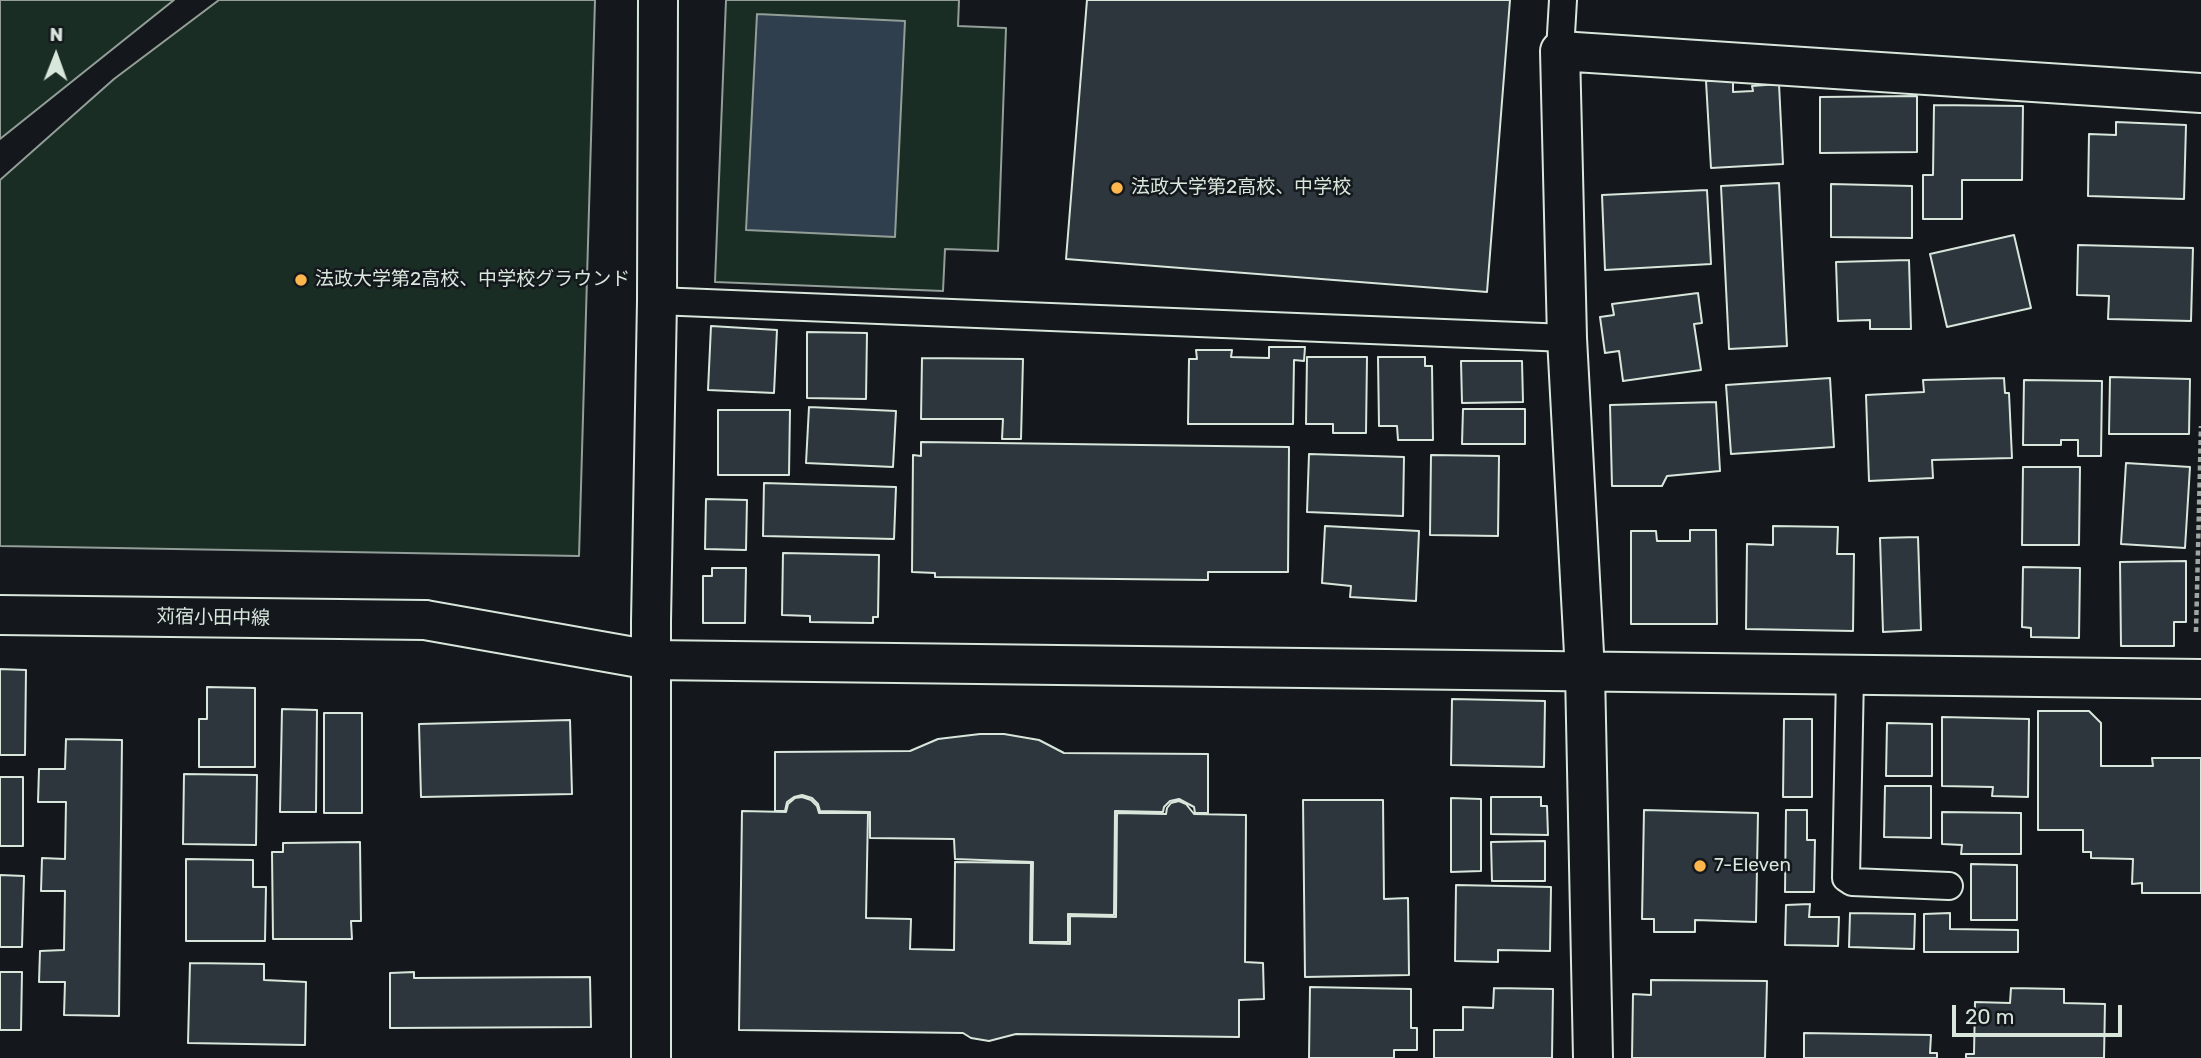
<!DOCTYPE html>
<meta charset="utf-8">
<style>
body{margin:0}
#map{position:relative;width:2201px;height:1058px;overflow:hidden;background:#14181c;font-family:Rubik,sans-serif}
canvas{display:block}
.north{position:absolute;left:21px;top:21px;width:70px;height:70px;-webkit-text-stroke:5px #14181c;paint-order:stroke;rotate:1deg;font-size:19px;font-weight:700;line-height:28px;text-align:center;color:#d8e6dc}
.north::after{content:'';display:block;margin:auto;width:24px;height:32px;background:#d8e6dc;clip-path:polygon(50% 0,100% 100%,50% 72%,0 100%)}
.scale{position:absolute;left:1952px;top:1005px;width:170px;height:32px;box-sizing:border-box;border:4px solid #d8e6dc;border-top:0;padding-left:9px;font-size:21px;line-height:24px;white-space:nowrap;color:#d8e6dc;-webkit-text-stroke:5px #14181c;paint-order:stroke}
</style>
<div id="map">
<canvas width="2201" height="1058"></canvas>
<div class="north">N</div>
<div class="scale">20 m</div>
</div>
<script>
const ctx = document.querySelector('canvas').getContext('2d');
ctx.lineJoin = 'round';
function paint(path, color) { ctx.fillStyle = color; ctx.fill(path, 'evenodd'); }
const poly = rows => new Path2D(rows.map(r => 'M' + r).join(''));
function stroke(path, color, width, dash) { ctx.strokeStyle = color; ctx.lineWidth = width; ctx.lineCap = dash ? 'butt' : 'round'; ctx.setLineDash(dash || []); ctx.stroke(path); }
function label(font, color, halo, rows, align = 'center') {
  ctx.font = font + ' Rubik,"Noto Sans JP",sans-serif'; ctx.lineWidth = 5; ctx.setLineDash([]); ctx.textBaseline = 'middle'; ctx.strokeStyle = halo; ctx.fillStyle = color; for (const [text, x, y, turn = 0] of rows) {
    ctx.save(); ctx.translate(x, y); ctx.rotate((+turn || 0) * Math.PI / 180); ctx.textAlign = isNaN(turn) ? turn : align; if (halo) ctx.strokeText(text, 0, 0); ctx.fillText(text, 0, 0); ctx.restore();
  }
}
const green = poly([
 [0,0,174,0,0,139,0,0],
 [219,0,595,0,579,556,0,546,0,180,114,79,219,0],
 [726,0,959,0,958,26,1006,28,998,251,945,249,943,291,715,282,726,0]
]);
const water = poly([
 [757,14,905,21,895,237,746,230,757,14]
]);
const building = poly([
 [1087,0,1510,0,1487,292,1066,259,1087,0],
 [1733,80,1733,92,1753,91,1752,86,1779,84,1783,164,1711,168,1706,81,1733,80],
 [1917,96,1917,152,1820,153,1820,97,1917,96],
 [1934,105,2023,106,2022,180,1962,180,1962,219,1923,219,1923,175,1933,175,1934,105],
 [2116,122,2186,125,2184,199,2088,196,2089,134,2116,135,2116,122],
 [1779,183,1787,346,1729,349,1721,186,1779,183],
 [1831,184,1912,186,1912,238,1831,237,1831,184],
 [1707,190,1711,264,1605,270,1602,195,1707,190],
 [2014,235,2031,308,1947,327,1930,254,2014,235],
 [2078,245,2193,248,2191,321,2108,319,2109,296,2077,295,2078,245],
 [1909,260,1911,329,1870,329,1870,320,1838,321,1836,262,1909,260],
 [1698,293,1702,323,1694,324,1701,370,1623,381,1619,351,1605,353,1600,317,1614,315,1612,304,1698,293],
 [711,326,777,330,774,393,708,390,711,326],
 [807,332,867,333,866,399,807,398,807,332],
 [1269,347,1305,347,1304,361,1294,360,1293,424,1188,424,1189,359,1197,359,1196,350,1232,350,1231,357,1269,358,1269,347],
 [1307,357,1367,357,1366,433,1333,433,1333,424,1306,424,1307,357],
 [1378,357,1425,357,1425,366,1432,366,1433,440,1398,440,1397,426,1379,426,1378,357],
 [922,358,1023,359,1021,439,1002,439,1003,419,921,419,922,358],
 [1461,361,1522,361,1523,402,1462,403,1461,361],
 [2110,377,2190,379,2189,434,2109,434,2110,377],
 [1830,378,1834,447,1731,454,1726,385,1830,378],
 [2004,378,2005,393,2009,393,2012,458,1932,460,1933,478,1869,481,1866,395,1924,392,1923,380,2004,378],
 [2024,380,2102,381,2101,456,2078,456,2078,440,2061,440,2061,445,2023,445,2024,380],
 [1716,402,1720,471,1667,476,1662,486,1612,486,1610,405,1716,402],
 [809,407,896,411,893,467,806,463,809,407],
 [1463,409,1525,409,1525,444,1462,444,1463,409],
 [718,410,790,410,789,475,718,475,718,410],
 [921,442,1289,447,1288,572,1208,572,1208,580,935,577,935,573,912,572,913,455,921,456,921,442],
 [1309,454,1404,457,1403,516,1307,512,1309,454],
 [1431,455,1499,456,1498,536,1430,535,1431,455],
 [2126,463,2190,467,2185,548,2121,544,2126,463],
 [2023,467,2080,467,2079,545,2022,545,2023,467],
 [764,483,896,487,894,539,763,536,764,483],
 [706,499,747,500,746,550,705,549,706,499],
 [1325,526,1419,531,1416,601,1350,597,1351,586,1322,583,1325,526],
 [1773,526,1838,527,1837,554,1854,554,1853,631,1746,629,1747,544,1773,545,1773,526],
 [1690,530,1716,530,1717,624,1631,624,1631,531,1656,531,1657,541,1690,541,1690,530],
 [1918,537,1921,630,1883,632,1880,538,1918,537],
 [783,553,879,555,878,617,873,617,873,623,810,622,810,616,782,615,783,553],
 [2186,561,2186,622,2174,622,2174,646,2121,646,2120,562,2186,561],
 [2023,567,2080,568,2079,638,2031,637,2031,628,2022,627,2023,567],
 [712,568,746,568,745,623,703,623,703,576,712,576,712,568],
 [0,669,26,670,25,755,0,755,0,669],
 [207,687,255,688,255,767,199,767,199,719,207,719,207,687],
 [1452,699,1545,701,1544,767,1451,765,1452,699],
 [282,709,317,710,316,812,280,812,282,709],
 [2038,711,2089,711,2101,723,2101,766,2153,766,2152,758,2201,758,2201,893,2142,893,2142,883,2132,884,2133,859,2091,858,2091,852,2083,852,2083,830,2038,830,2038,711],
 [324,713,362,713,362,813,324,813,324,713],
 [1942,717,2029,719,2028,797,1992,796,1993,787,1942,786,1942,717],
 [1784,719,1812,719,1812,797,1783,797,1784,719],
 [570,720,572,794,421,797,419,724,570,720],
 [1887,723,1932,724,1932,776,1886,776,1887,723],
 [980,734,1004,734,1039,740,1064,753,1208,754,1208,813,1195,813,1194,807,1179,799,1170,801,1164,807,1163,812,1115,811,1114,915,1068,914,1068,942,1032,942,1033,862,955,859,954,839,870,838,870,812,820,811,818,804,812,798,802,795,794,797,787,802,785,811,775,811,775,752,910,751,938,739,980,734],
 [66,739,122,740,119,1016,64,1015,65,982,39,982,40,951,64,950,65,891,41,891,42,858,65,859,66,802,38,802,39,769,65,769,66,739],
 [184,774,257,775,256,845,183,844,184,774],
 [0,777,23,777,23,846,0,846,0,777],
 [1885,786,1931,786,1931,838,1884,837,1885,786],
 [802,797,811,800,817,806,819,813,868,813,866,918,911,919,910,949,954,950,955,862,1031,863,1030,943,1070,944,1070,916,1116,917,1117,813,1166,814,1167,808,1171,803,1179,801,1186,804,1194,814,1246,815,1245,962,1263,963,1264,999,1239,1000,1239,1037,1016,1034,989,1041,971,1038,963,1033,739,1030,742,811,786,812,788,804,795,798,802,797],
 [1491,797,1541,797,1541,806,1547,806,1548,835,1491,834,1491,797],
 [1451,798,1481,799,1481,871,1451,872,1451,798],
 [1303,800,1383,800,1384,899,1408,898,1409,975,1305,977,1303,800],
 [1644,810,1758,813,1756,922,1695,920,1695,932,1654,932,1654,919,1642,919,1644,810],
 [1786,810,1807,810,1807,840,1815,840,1814,892,1785,892,1786,810],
 [1942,812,2021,813,2021,854,1961,854,1962,845,1942,844,1942,812],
 [1545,841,1545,881,1492,881,1491,842,1545,841],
 [360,842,361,921,351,921,352,939,273,939,272,852,283,852,283,843,360,842],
 [186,859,253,860,253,887,266,887,265,941,186,941,186,859],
 [1971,864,2017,865,2017,920,1971,920,1971,864],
 [0,875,24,876,22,947,0,947,0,875],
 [1456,885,1551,887,1550,951,1498,950,1498,962,1455,961,1456,885],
 [1810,904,1809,917,1839,917,1838,946,1785,945,1786,905,1810,904],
 [1850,913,1915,914,1914,949,1849,947,1850,913],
 [1950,913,1950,929,2018,930,2018,952,1924,952,1924,914,1950,913],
 [190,963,264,964,264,980,306,982,305,1045,188,1043,190,963],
 [0,972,22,972,21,1030,0,1030,0,972],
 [414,972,414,978,590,977,591,1027,390,1028,390,973,414,972],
 [1651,980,1767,981,1765,1058,1632,1058,1633,994,1651,995,1651,980],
 [1310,987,1411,989,1411,1028,1417,1028,1417,1050,1394,1050,1394,1058,1309,1058,1310,987],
 [1494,988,1553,989,1552,1058,1434,1058,1434,1030,1463,1030,1463,1007,1493,1008,1494,988],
 [2011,988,2064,989,2064,1003,2105,1004,2104,1058,1966,1058,1966,1054,1974,1054,1975,1002,2010,1003,2011,988],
 [1804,1033,1931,1035,1930,1053,1937,1053,1937,1058,1804,1058,1804,1033]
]);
const path = poly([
 [2196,632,2201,426]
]);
const lane = poly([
 [1560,51,1563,0],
 [657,301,1567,338],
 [1850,675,1846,878,1852,882,1949,886]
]);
const street = poly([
 [425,620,651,660,2201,679],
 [1593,1058,1585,672,1567,338,1560,51,2201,93]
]);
const secondary = poly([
 [0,615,425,620],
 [651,1058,651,621,657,301,658,0]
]);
const markers = [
 [1117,188,7,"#ffb74d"],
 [301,280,7,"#ffb74d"],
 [1700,866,7,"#ffb74d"]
];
const poiNames = [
 ["法政大学第2高校、中学校",1131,188],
 ["法政大学第2高校、中学校グラウンド",315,280],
 ["7-Eleven",1714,866]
];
const streetNames = [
 ["苅宿小田中線",213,618,1]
];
paint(green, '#1a2d24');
stroke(green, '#939e99', 2);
paint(water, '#2f3f4d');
stroke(water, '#939e99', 2);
paint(building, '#2c363c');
stroke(building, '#d8e6dc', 2);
stroke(lane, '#d8e6dc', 30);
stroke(street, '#d8e6dc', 42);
stroke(secondary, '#d8e6dc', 42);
stroke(path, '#9da8a2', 4.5, [5, 3.5]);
stroke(lane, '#14181c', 26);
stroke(street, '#14181c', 38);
stroke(secondary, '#14181c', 38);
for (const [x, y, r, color] of markers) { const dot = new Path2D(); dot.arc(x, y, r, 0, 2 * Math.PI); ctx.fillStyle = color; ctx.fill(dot); stroke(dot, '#14181c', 2.5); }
label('19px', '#d8e6dc', '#14181c', poiNames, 'left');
label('19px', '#d8e6dc', '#14181c', streetNames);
</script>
